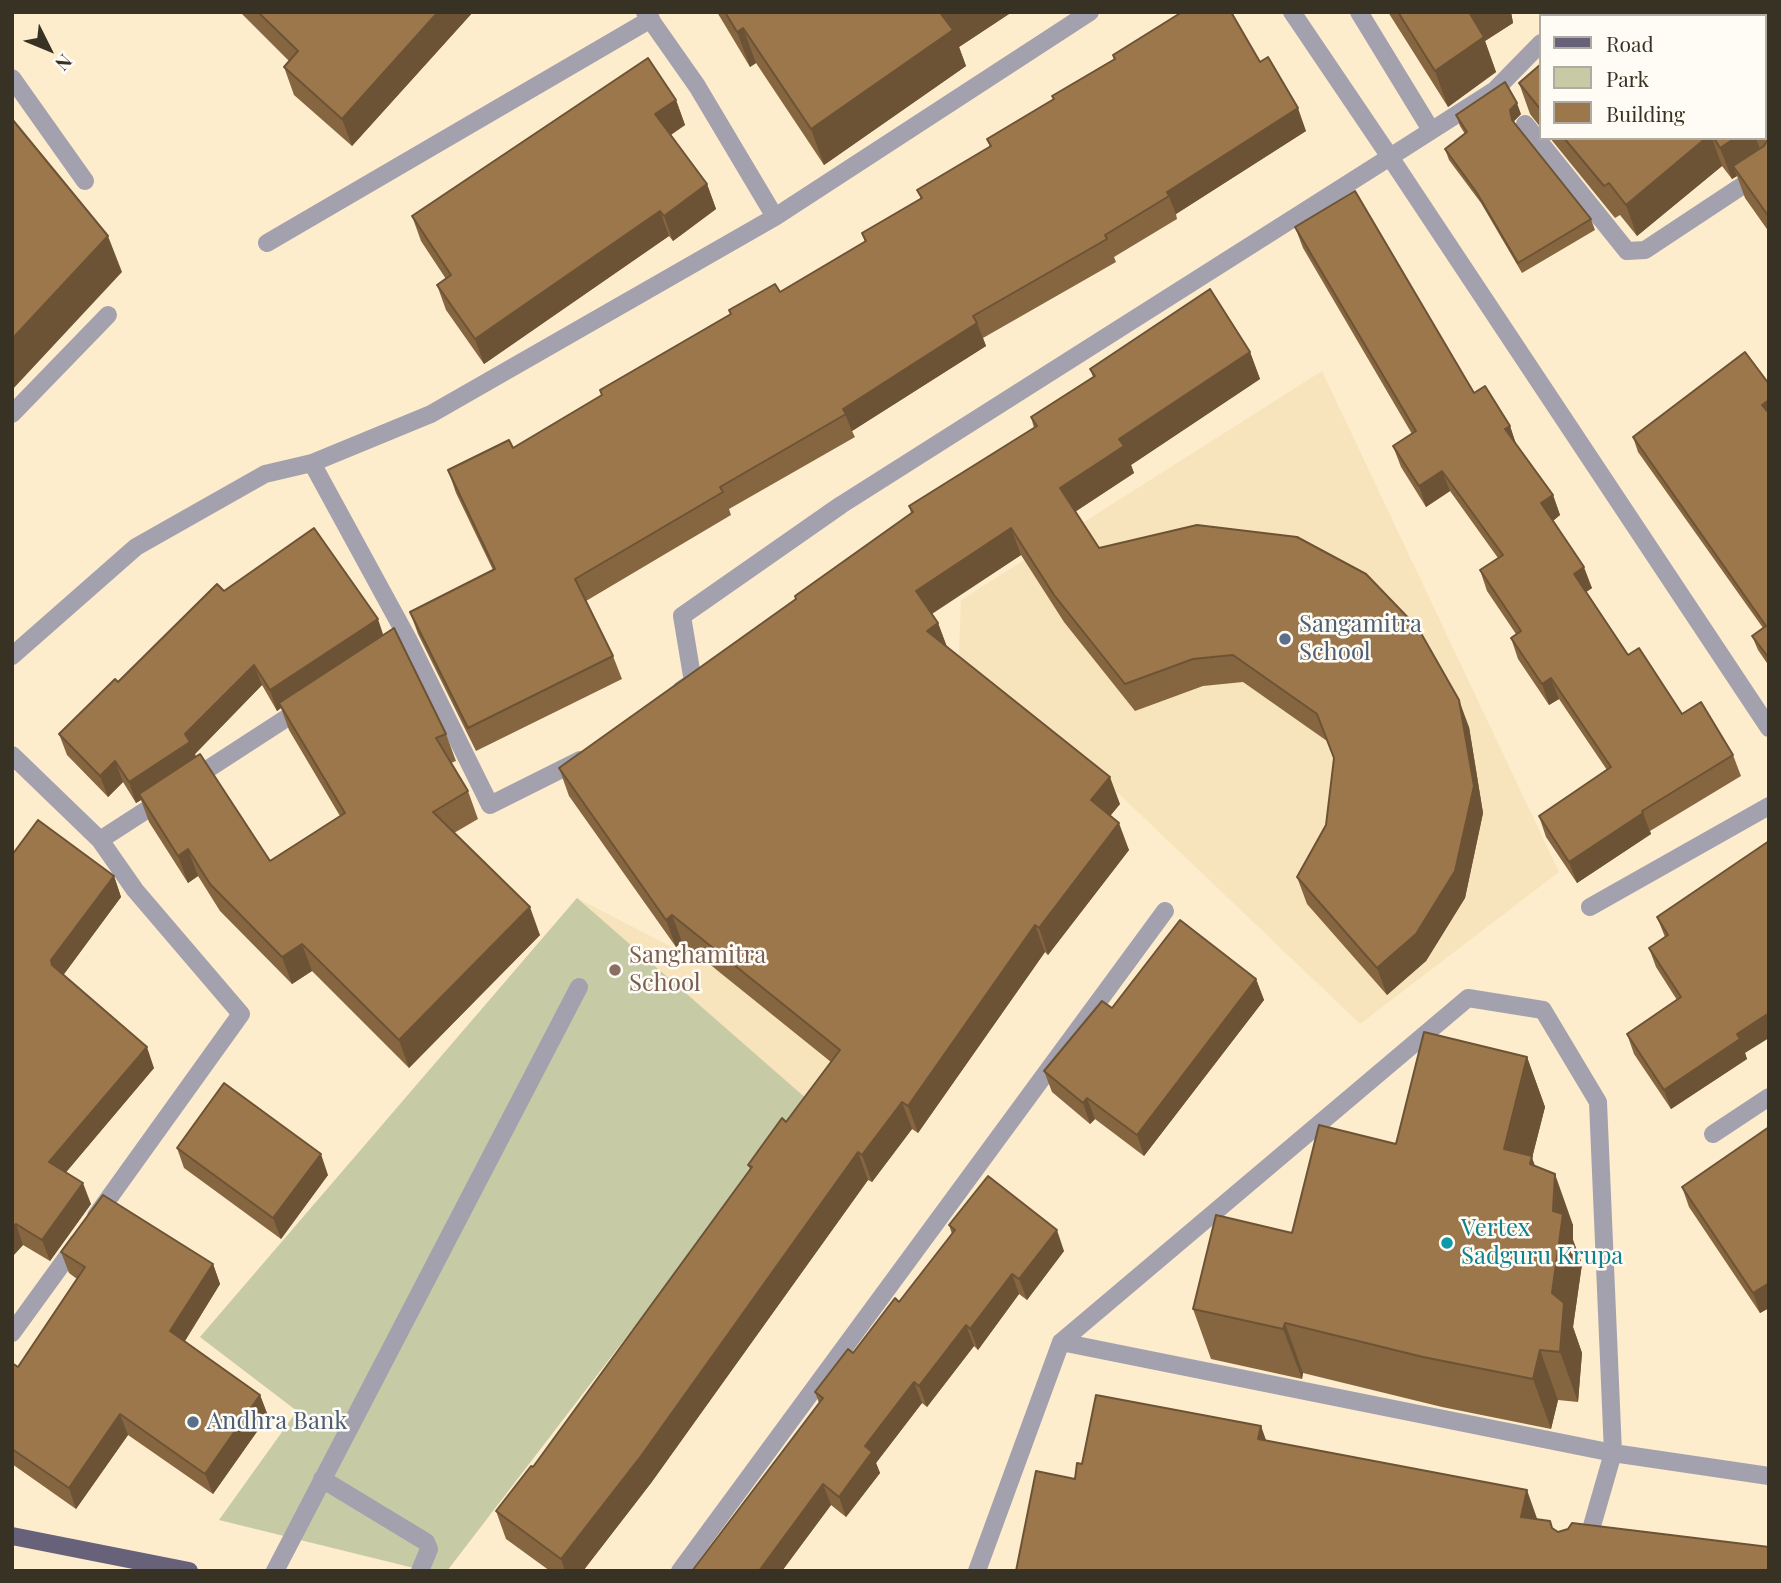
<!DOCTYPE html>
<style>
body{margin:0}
#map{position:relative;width:1781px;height:1583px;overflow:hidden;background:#fdedcc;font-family:"Playfair Display",serif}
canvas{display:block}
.frame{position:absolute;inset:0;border:14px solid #383225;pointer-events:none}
.legend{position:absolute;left:1539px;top:14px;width:228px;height:126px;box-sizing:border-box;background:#fffcf5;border:2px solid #afaba2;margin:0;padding:9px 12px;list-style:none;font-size:21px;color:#383225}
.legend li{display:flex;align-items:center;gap:14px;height:35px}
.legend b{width:35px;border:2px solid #afaba2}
.north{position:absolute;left:14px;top:14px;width:70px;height:70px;-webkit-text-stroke:5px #fffcf5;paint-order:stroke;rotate:133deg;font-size:19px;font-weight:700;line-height:28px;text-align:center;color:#383225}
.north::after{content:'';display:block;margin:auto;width:24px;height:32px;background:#383225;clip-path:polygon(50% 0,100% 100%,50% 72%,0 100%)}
</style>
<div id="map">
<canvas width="1781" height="1583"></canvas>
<div class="frame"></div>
<ul class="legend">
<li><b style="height:9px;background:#67617a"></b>Road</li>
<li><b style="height:19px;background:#c6cba6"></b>Park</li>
<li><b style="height:19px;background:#9c774c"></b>Building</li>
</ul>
<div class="north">N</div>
</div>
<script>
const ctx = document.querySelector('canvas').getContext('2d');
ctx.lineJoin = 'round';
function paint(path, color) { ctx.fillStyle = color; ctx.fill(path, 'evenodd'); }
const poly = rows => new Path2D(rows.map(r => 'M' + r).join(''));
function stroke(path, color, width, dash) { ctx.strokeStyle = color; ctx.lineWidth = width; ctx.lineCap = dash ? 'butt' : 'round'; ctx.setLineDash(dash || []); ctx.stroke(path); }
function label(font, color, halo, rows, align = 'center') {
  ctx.font = font + ' "Playfair Display",serif'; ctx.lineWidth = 5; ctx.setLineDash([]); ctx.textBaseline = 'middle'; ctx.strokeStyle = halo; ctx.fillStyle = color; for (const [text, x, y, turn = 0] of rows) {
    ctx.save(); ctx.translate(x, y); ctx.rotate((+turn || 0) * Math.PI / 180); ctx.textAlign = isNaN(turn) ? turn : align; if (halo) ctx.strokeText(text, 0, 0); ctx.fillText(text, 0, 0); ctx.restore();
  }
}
const built = poly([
 [1322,371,1559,872,1360,1024,1075,752,447,1571,219,1520,297,1411,200,1337,577,898,720,972,958,675,961,600]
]);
const green = poly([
 [577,898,808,1100,447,1571,426,1571,219,1520,297,1411,200,1337]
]);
const service = poly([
 [322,1479,426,1542,429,1549,420,1571],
 [275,1571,579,987]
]);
const minor = poly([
 [645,12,697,86,775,217],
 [1292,12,1390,157,1495,90,1541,43],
 [1359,12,1431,130],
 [1569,16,1572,12],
 [12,78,85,181],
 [1525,124,1627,251,1645,250,1769,168],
 [267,243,651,19],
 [12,414,108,315],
 [312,463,408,639,490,805,580,760],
 [12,656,136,547,265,474,312,463,431,414,775,217,1090,12],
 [681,690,693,682,682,616,841,505,1390,157,1769,728],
 [12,755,100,840,135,890,241,1014,96,1216],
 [191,780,302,708],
 [100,840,165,798],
 [1590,907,1769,806],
 [1713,1134,1769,1097],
 [12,1333,78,1242],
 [680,1571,1165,911],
 [977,1571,1061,1342],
 [1579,1571,1613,1453,1598,1102,1543,1010,1468,998,1061,1342,1613,1453,1769,1476]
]);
const primary = poly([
 [12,1536,189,1571]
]);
const wall = poly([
 [240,12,473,12,352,146,294,95,284,67,289,61],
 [717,12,1012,12,959,47,966,66,824,165,756,63,750,67],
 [1388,12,1511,12,1513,23,1485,41,1496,72,1448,107],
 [1769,12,1769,232,1745,198,1737,176,1732,179,1722,166,1637,236,1620,215,1615,218,1550,138,1765,138,1765,16],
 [1113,55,1260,62,1306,131,1176,214,1177,219,1114,257,1116,262,983,338,986,346,852,431,855,437,729,509,731,515,586,601,613,656,622,679,476,751,418,634,410,612,493,570,456,493,448,470,513,448,602,395,600,390,731,315,729,310,780,292,865,242,862,233,921,199,917,190,990,147,987,139,1054,100,1052,96,1114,59],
 [1541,64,1541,128,1530,114,1519,83],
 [676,100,685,125,671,135,707,184,716,209,673,241,669,236,484,364,446,310,437,285,446,279,421,241,412,216],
 [1521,114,1514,121,1515,124,1591,219,1595,230,1522,273,1481,203,1449,160,1445,149,1465,134,1460,126,1456,115],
 [1295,227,1510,426,1516,444,1553,495,1560,515,1553,521,1592,588,1586,592,1628,655,1682,714,1733,755,1741,776,1650,831,1651,834,1577,883,1546,837,1539,816,1607,770,1559,699,1549,705,1518,659,1511,638,1516,634,1487,591,1480,570,1498,558,1450,491,1426,507,1401,467,1393,446,1412,434,1303,248],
 [1250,352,1260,379,1131,465,1134,473,1075,512,1099,548,1469,727,1483,813,1465,898,1426,961,1387,995,1307,904,1297,877,1326,825,1334,759,1327,741,1243,682,1203,686,1135,711,1064,622,1021,555,932,614,938,623,947,647,1120,804,1110,816,1129,850,1048,955,1045,952,918,1133,912,1129,872,1182,868,1180,651,1483,583,1571,550,1571,506,1539,496,1511,533,1467,750,1169,748,1165,786,1122,831,1062,682,942,676,947,569,796,559,768,796,600,795,596,911,513,909,506,1034,428,1031,417,1093,377,1090,369],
 [1769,384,1769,666,1758,650,1752,636,1763,628,1638,452,1633,437],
 [224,591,383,635,446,734,456,761,451,763,468,791,478,819,454,833,540,935,409,1068,312,971,292,984,220,911,198,876,188,883,149,822,141,800,136,803,123,782,108,797,67,755,59,734],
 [262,685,277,711,281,708,289,730,340,816,270,861,196,757,195,754],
 [12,855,114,876,121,897,63,975,154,1068,66,1172,91,1204,50,1261,23,1245,12,1257],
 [1657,917,1745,1053,1747,1059,1671,1109,1634,1054,1627,1034,1677,1000,1656,967,1649,948,1665,937],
 [1256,979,1264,1000,1144,1156,1095,1119,1090,1124,1052,1092,1044,1071,1112,1008],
 [1527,1057,1545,1107,1532,1158,1535,1166,1573,1225,1573,1240,1582,1264,1573,1327,1582,1353,1578,1402,1558,1400,1551,1429,1442,1407,1303,1373,1302,1379,1211,1359,1193,1309],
 [1769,1127,1769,1308,1760,1313,1689,1207,1682,1187],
 [177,1148,328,1175,281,1239,184,1168],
 [949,1225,1064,1251,1027,1300,1019,1294,978,1350,974,1346,927,1407,922,1403,876,1463,880,1473,846,1517,831,1505,782,1571,692,1571,819,1403,815,1392,853,1353,899,1302,952,1234],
 [61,1252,213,1264,220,1284,185,1341,260,1395,268,1416,213,1494,128,1435,76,1509,12,1464,12,1363,18,1367,77,1279,69,1273]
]);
const shadedWall = poly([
 [438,12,473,12,352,146,342,119],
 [944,12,1012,12,959,47,966,66,824,165,811,129],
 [1468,12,1511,12,1513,23,1485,41,1496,72,1448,107,1435,71],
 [743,28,756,63,750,67,737,32],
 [676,100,685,125,664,139,655,114],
 [1517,103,1521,114,1514,121,1516,131,1512,120,1510,110],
 [1298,108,1306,131,1176,214,1167,192],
 [1706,138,1712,138,1722,166,1637,236,1626,205],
 [1735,138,1756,138,1763,158,1733,166,1737,176,1732,179,1720,148],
 [707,184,716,209,673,241,664,216],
 [660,211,669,236,484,364,475,339],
 [108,236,122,272,12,390,12,339],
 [977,323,986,346,852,431,843,409],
 [1250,352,1260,379,1131,465,1134,473,1070,515,1060,488,1119,439],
 [1769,400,1769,418,1762,405],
 [1510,426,1517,447,1505,429],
 [1442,471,1450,491,1426,507,1419,486],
 [1553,495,1560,515,1549,524,1541,503],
 [1011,528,1021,555,925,618,916,591],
 [1584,567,1592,588,1582,595,1574,574],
 [378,619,385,640,279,703,281,708,277,711,270,690],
 [938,623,948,650,927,631],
 [254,665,262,685,195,754,198,763,139,794,141,800,136,803,129,782,185,734],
 [1551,678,1559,699,1549,705,1542,684],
 [1459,700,1469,727,1483,813,1465,898,1426,961,1387,995,1377,968],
 [115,761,123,782,108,797,100,776],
 [1110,777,1120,804,1101,827,1091,800],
 [1643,813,1651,834,1577,883,1569,862],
 [1119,823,1129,850,1048,955,1039,928],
 [188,849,198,876,188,883,178,856],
 [114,876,121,897,59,981,52,965,51,960],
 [530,907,540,935,409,1068,399,1040],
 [672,915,682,942,676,947,666,920],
 [1035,925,1045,952,918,1133,908,1106],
 [302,944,312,971,292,984,282,957],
 [1256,979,1264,1000,1144,1156,1137,1135],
 [1769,1013,1769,1038,1745,1053,1747,1059,1671,1109,1664,1090,1737,1034],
 [147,1047,154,1068,57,1183,49,1162],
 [1527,1057,1545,1107,1532,1158,1550,1206,1504,1149],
 [1087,1098,1095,1119,1090,1124,1083,1103],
 [902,1102,912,1129,872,1182,862,1155],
 [858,1152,868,1180,651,1483,583,1571,565,1571,561,1559],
 [321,1154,328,1175,281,1239,273,1218],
 [1555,1174,1573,1225,1573,1240,1582,1264,1573,1327,1582,1353,1578,1402,1560,1352,1552,1293],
 [83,1183,91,1204,50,1261,42,1240],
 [16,1224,23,1245,12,1257,12,1228],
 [1057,1230,1064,1251,1027,1300,1019,1279],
 [213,1264,220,1284,178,1352,170,1331],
 [1012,1274,1019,1294,978,1350,970,1329],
 [1769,1283,1769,1308,1760,1313,1753,1293],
 [1285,1323,1303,1373,1302,1379,1283,1329],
 [966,1325,974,1346,927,1407,919,1386],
 [1540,1350,1558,1400,1551,1429,1533,1379],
 [914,1382,922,1403,876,1463,880,1473,846,1517,839,1497,865,1446],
 [260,1395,268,1416,213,1494,205,1474],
 [120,1414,128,1435,76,1509,69,1488],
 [1261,1426,1279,1476,1258,1439],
 [823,1484,831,1505,782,1571,759,1571],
 [1527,1490,1545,1541,1521,1517]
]);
const building = poly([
 [258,12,438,12,342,119,284,67,298,51,258,12],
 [725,12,944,12,941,14,953,30,811,129,743,28,737,32,725,12],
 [1182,12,1231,12,1260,62,1268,57,1298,108,1167,192,1169,196,1105,235,1107,239,973,316,977,323,843,409,846,414,720,487,723,492,575,579,613,656,468,728,410,612,495,569,448,470,509,440,513,448,602,395,600,390,731,314,729,310,775,284,780,292,866,241,862,233,922,198,917,190,991,146,987,139,1054,99,1052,96,1115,59,1113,55,1182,12],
 [1398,12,1469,12,1484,37,1435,71,1398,12],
 [1603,12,1769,12,1769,136,1767,130,1765,129,1765,16,1599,16,1603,12],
 [648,58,676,100,655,114,707,184,664,216,660,211,475,339,437,285,451,275,412,216,648,58],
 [1541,64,1541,110,1519,83,1541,64],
 [1505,82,1517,103,1510,110,1512,120,1591,219,1518,263,1477,193,1445,149,1467,132,1456,115,1505,82],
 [12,119,108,236,12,339,12,119],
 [1769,137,1769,217,1733,166,1764,146,1769,137],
 [1564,138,1706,138,1626,205,1609,183,1604,186,1564,138],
 [1714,138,1735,138,1720,148,1714,138],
 [1355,191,1474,393,1485,386,1510,426,1505,429,1553,495,1541,503,1584,567,1574,574,1628,655,1639,648,1682,714,1701,702,1733,755,1642,811,1643,813,1569,862,1539,816,1611,767,1551,678,1542,684,1511,638,1521,631,1480,570,1503,555,1442,471,1419,486,1393,446,1416,431,1295,227,1355,191],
 [1210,289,1250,352,1119,439,1124,446,1060,488,1099,548,1197,525,1297,537,1366,574,1418,628,1459,700,1474,786,1455,871,1416,934,1377,968,1297,877,1326,825,1334,758,1317,714,1233,655,1193,659,1125,684,1054,595,1011,528,916,591,938,623,927,631,1110,777,1091,800,1119,823,1039,928,1035,925,908,1106,902,1102,862,1155,858,1152,641,1456,561,1559,496,1511,531,1466,533,1467,752,1167,748,1165,782,1118,786,1122,840,1050,672,915,666,920,559,768,796,599,795,596,913,512,909,506,1037,426,1031,417,1095,376,1090,369,1210,289],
 [1745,352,1769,384,1769,400,1762,405,1769,413,1769,658,1752,636,1766,626,1633,437,1745,352],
 [314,528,378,619,270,690,254,665,185,734,190,742,129,782,115,761,100,776,59,734,115,679,118,682,217,584,224,591,314,528],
 [394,628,446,734,436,738,468,791,433,812,530,907,399,1040,302,944,282,957,210,884,188,849,178,856,139,794,200,754,270,861,345,813,279,703,394,628],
 [38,820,114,876,51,960,52,965,147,1047,49,1162,83,1183,42,1240,16,1224,12,1228,12,855,38,820],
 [1769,841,1769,1013,1737,1034,1740,1039,1664,1090,1627,1034,1681,997,1649,948,1668,935,1657,917,1769,841],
 [1180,920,1256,979,1137,1135,1087,1098,1083,1103,1044,1071,1102,1001,1112,1008,1180,920],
 [1424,1032,1527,1057,1504,1149,1532,1156,1530,1164,1555,1174,1553,1211,1563,1214,1552,1293,1564,1303,1560,1352,1540,1350,1533,1379,1423,1357,1285,1323,1283,1329,1193,1309,1216,1215,1292,1233,1319,1125,1396,1144,1424,1032],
 [224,1083,321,1154,273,1218,177,1148,224,1083],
 [1769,1127,1769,1283,1753,1293,1682,1187,1769,1127],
 [988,1176,1057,1230,1019,1279,1012,1274,970,1329,966,1325,919,1386,914,1382,865,1446,872,1452,839,1497,823,1484,759,1571,692,1571,823,1398,815,1392,848,1349,853,1353,895,1298,899,1302,955,1230,949,1225,988,1176],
 [103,1195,213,1264,170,1331,260,1395,205,1474,120,1414,69,1488,12,1449,12,1363,18,1367,85,1267,61,1252,103,1195],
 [1096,1395,1261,1426,1258,1439,1527,1490,1521,1517,1550,1521,1552,1528,1558,1532,1568,1529,1572,1523,1769,1547,1769,1571,1016,1571,1036,1471,1075,1479,1077,1463,1082,1464,1096,1395]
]);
const markers = [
 [1285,639,7,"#5c6f8a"],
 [615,970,7,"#8d6e63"],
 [1447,1243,7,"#0f9aa8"],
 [193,1422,7,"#5c6f8a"]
];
const serviceNames = [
 ["Sangamitra",1299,625],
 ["School",1299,653],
 ["Andhra Bank",207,1422]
];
const educationNames = [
 ["Sanghamitra",629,956],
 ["School",629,984]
];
const cultureNames = [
 ["Vertex",1461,1229],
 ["Sadguru Krupa",1461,1257]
];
paint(built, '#f8e4bc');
paint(green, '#c6cba6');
stroke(service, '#a4a1af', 18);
stroke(minor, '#a4a1af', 18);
stroke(primary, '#67617a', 18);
paint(wall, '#866641');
paint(shadedWall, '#6d5335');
paint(building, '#9c774c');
stroke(building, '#6d5335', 2);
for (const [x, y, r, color] of markers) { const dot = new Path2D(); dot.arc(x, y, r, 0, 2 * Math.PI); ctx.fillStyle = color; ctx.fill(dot); stroke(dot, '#fffcf5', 2.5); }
label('24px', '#4e5e75', '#fffcf5', serviceNames, 'left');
label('24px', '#785e54', '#fffcf5', educationNames, 'left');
label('24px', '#0d838f', '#fffcf5', cultureNames, 'left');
</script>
